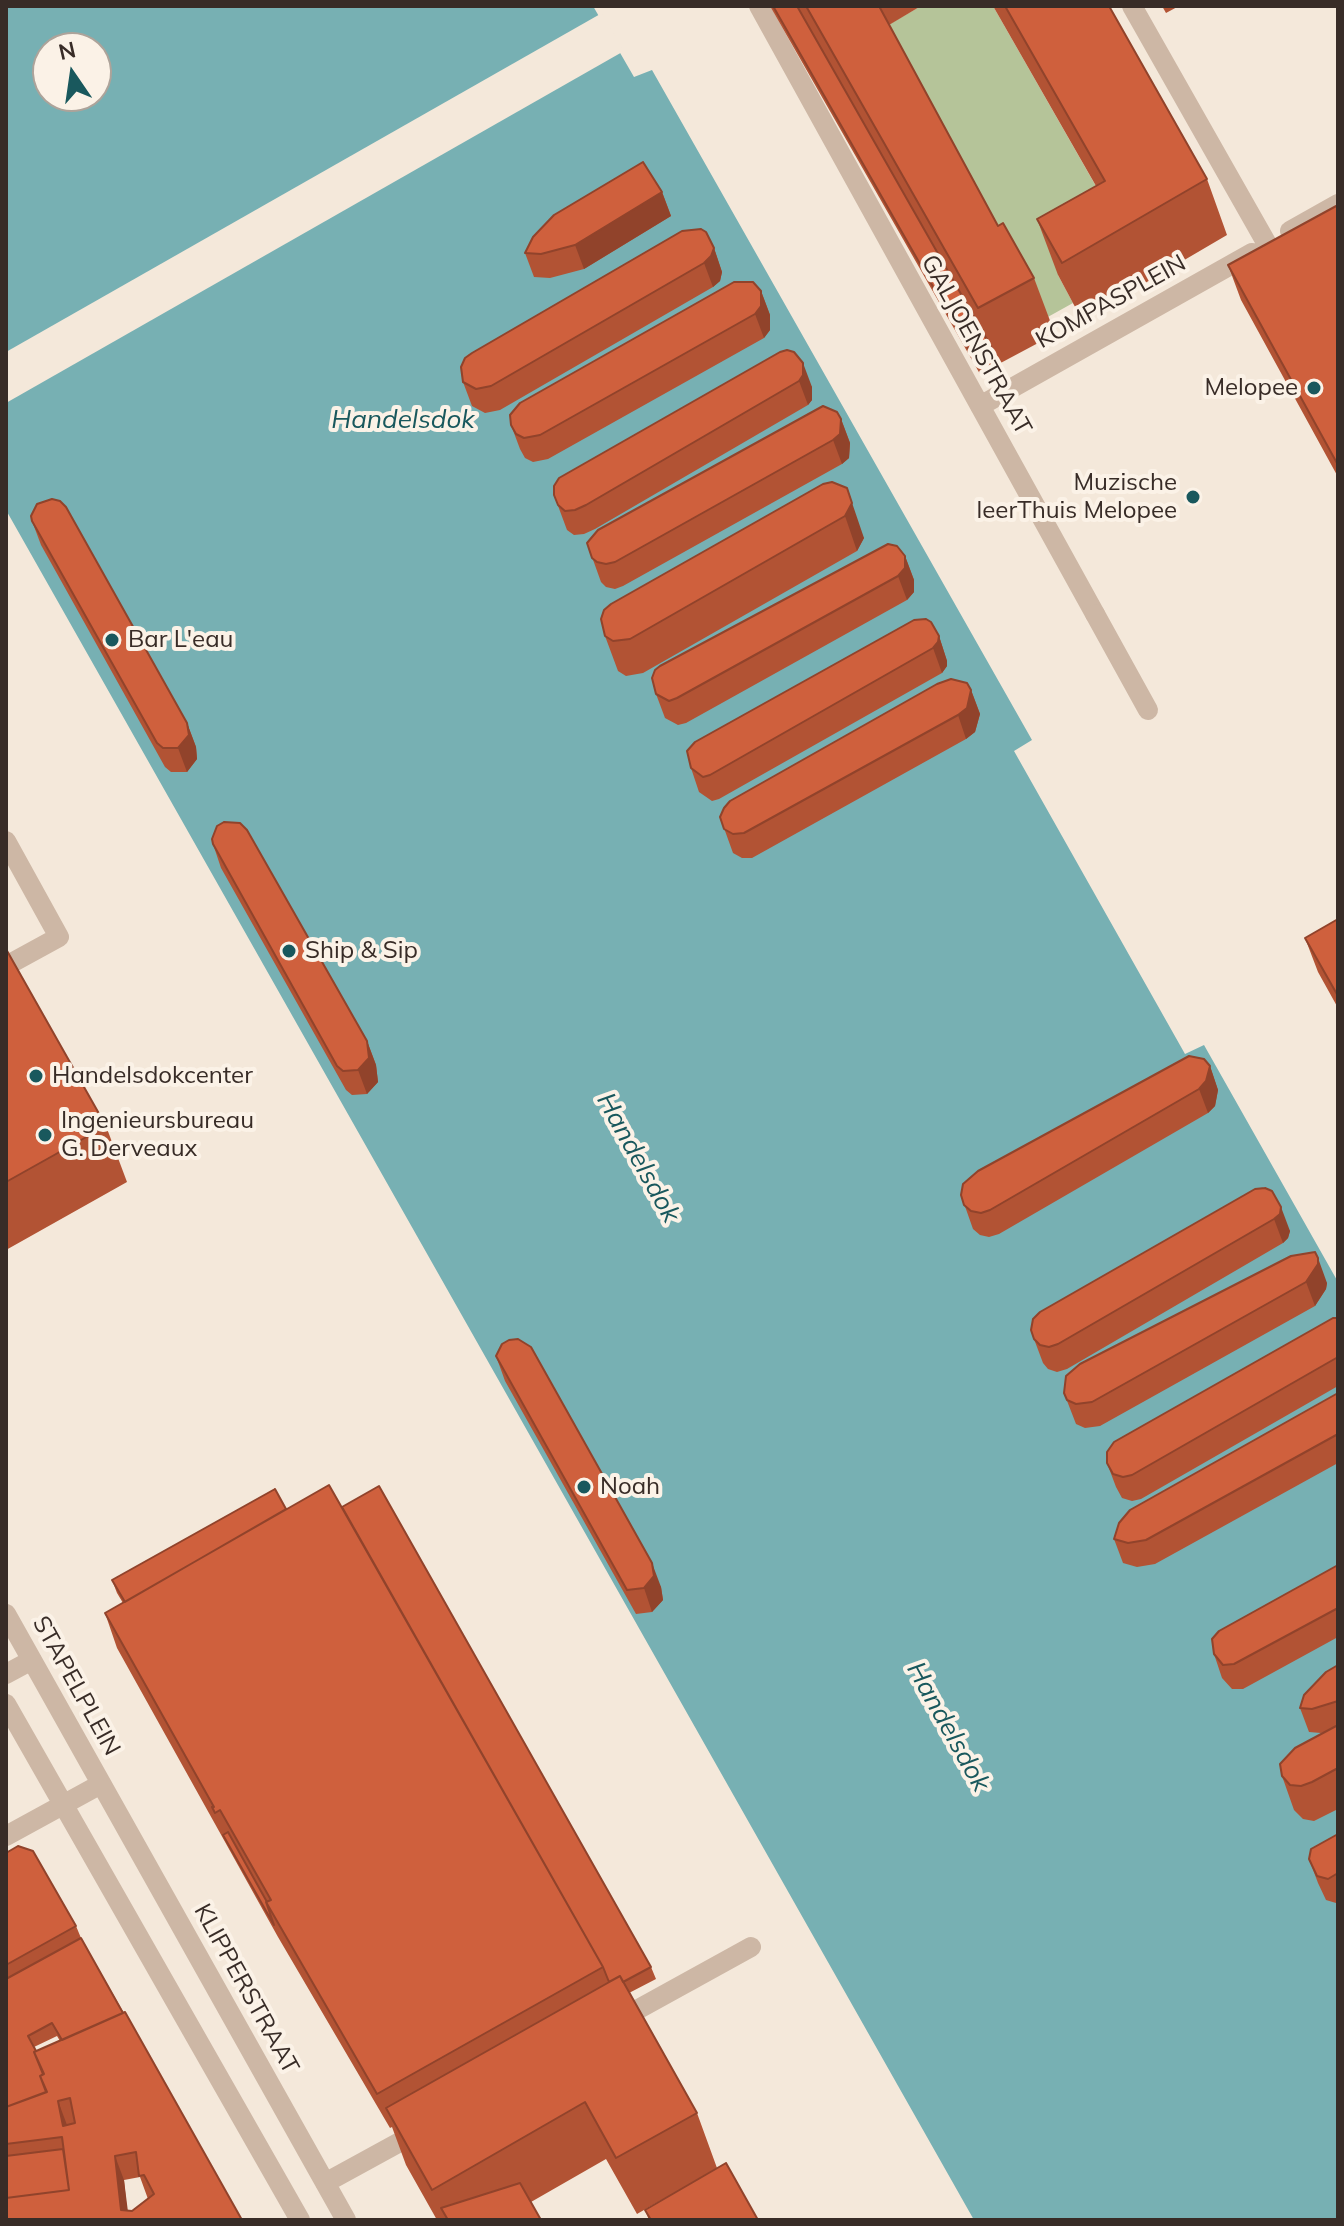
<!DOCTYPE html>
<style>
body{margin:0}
#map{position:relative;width:1344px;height:2226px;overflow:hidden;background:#f4e8da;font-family:Mulish,sans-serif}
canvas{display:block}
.frame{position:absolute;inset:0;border:8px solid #382c27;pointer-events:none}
.north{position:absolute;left:32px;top:32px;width:80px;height:80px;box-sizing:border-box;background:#fbf2e7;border:2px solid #ada39a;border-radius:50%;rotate:347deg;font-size:22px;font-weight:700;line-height:32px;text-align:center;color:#382c27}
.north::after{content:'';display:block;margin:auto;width:28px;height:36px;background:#19585d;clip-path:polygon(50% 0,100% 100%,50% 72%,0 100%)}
</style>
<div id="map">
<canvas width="1344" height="2226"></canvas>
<div class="frame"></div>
<div class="north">N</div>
</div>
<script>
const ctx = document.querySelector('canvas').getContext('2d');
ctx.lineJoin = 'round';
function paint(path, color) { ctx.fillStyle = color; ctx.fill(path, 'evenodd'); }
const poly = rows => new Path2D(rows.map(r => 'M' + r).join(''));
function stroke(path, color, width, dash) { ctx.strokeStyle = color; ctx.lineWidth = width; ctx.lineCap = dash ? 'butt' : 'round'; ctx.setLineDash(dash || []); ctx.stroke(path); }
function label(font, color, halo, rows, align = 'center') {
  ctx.font = font + ' Mulish,sans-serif'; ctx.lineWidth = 8; ctx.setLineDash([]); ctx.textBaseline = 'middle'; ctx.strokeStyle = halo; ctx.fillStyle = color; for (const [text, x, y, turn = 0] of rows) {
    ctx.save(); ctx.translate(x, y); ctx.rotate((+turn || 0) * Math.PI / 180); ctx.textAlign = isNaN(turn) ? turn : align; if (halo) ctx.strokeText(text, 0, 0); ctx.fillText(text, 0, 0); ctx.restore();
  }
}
const green = poly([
 [921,6,993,6,1125,237,1058,275,1073,303,1046,318,881,29]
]);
const water = poly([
 [6,6,593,6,634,77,652,70,1032,740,1014,751,1185,1054,1204,1045,1338,1282,1338,2220,974,2220,6,510],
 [48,48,96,48,96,96,48,96]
]);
const pier = poly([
 [602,13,624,51,6,403,6,352]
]);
const service = poly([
 [759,6,1095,614],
 [1132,6,1267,244],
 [1290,231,1338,204],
 [980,406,1252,253],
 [6,841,59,937,6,966]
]);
const pedestrian = poly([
 [1095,614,1148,710]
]);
const minor = poly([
 [6,1614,346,2220],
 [6,1674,32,1660],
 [6,1704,300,2220],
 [6,1836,101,1784],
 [615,2022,751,1947],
 [325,2183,420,2131]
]);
const wall = poly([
 [770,6,921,6,889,25,998,226,1034,278,1055,334,980,374],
 [993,6,1109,6,1207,179,1227,235,1082,320,1058,275,1037,219,1096,186],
 [1162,6,1179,6,1166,13],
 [662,192,671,216,584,269,550,278,534,277,525,253],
 [1338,205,1338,477,1241,300,1228,265],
 [714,248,722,272,720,281,713,287,500,410,485,413,472,406,463,382],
 [761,291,770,315,770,330,764,338,548,459,533,462,525,458,520,449,511,425],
 [780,352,812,387,812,400,808,405,595,529,584,534,574,535,567,530,554,495],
 [841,419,850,443,849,458,842,464,623,586,615,589,606,587,601,582,587,543],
 [823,484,864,538,857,551,643,673,626,676,618,671,605,636],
 [32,521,187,723,196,747,197,759,187,772,171,772,165,767,41,545],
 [905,556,914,580,914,592,907,600,686,723,678,725,665,718,656,694],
 [939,636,947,661,947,666,942,673,719,799,712,801,699,792,691,768],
 [971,690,980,714,975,732,966,739,752,858,742,858,733,853,720,817],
 [213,844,367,1041,376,1065,378,1082,367,1094,352,1095,346,1090,221,868],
 [1338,919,1338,1008,1318,972,1305,938],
 [6,949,106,1126,127,1182,6,1250],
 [1210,1066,1218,1090,1215,1106,1208,1113,999,1234,989,1237,980,1235,973,1229,961,1195],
 [1255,1189,1290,1231,1288,1238,1283,1243,1067,1369,1057,1372,1048,1369,1043,1363,1034,1339],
 [1291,1256,1327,1283,1326,1289,1315,1306,1100,1426,1085,1428,1076,1424,1064,1393],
 [1338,1318,1338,1386,1141,1499,1132,1501,1122,1498,1116,1487,1107,1463],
 [496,1356,661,1587,663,1600,652,1612,636,1614,505,1381],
 [1338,1393,1338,1463,1155,1564,1137,1567,1123,1563,1114,1539],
 [342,1507,651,1967,656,1979,629,1993,697,2113,717,2168,758,2220,649,2220,645,2210,663,2199,637,2214,606,2159,531,2202,541,2220,437,2220,406,2165,392,2127,390,2128,278,1937,117,1648,105,1613,123,1603,117,1593,112,1580,286,1509],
 [1338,1565,1338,1637,1243,1689,1232,1689,1222,1678,1214,1654],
 [1338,1665,1338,1809,1314,1821,1303,1819,1294,1810,1282,1776,1325,1732,1321,1733,1309,1732,1300,1708],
 [1338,1834,1338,1902,1336,1903,1326,1900,1318,1883,1309,1859],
 [6,1853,76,1926,81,1938,242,2220,6,2220],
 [57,2036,60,2041,36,2051,34,2047],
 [140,2177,148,2199,132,2211,127,2211,124,2180]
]);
const shadedWall = poly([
 [662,192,671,216,584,269,575,245],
 [714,248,722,272,720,281,713,287,704,263],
 [761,291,770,315,770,330,764,338,755,314],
 [803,363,812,387,812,400,808,405,799,381],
 [841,419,850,443,849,458,842,464,833,440],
 [847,488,864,538,857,551,845,516],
 [905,556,914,580,914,592,907,600,898,576],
 [939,636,947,661,947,666,942,673,933,648],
 [971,690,980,714,975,732,966,739,958,715],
 [187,723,196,747,197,759,187,772,178,748],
 [367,1041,376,1065,378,1082,367,1094,358,1070],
 [1210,1066,1218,1090,1215,1106,1208,1113,1199,1089],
 [1281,1207,1290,1231,1288,1238,1283,1243,1274,1219],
 [1318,1258,1327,1283,1326,1289,1315,1306,1306,1282],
 [652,1563,661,1587,663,1600,652,1612,644,1588],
 [58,2101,67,2125,63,2126],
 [115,2156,124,2180,129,2220,121,2210]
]);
const building = poly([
 [773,6,797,6,994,352,976,362,773,6],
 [806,6,879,6,998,226,1003,223,1034,278,978,308,806,6],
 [1005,6,1109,6,1207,179,1062,263,1037,219,1105,181,1005,6],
 [643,162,662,192,575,245,541,254,525,253,533,237,554,215,643,162],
 [1338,205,1338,465,1228,265,1338,205],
 [701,229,706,232,714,248,711,256,704,263,491,386,476,389,463,382,461,367,465,358,472,353,682,231,701,229],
 [734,282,753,282,761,291,761,306,755,314,540,435,524,438,516,434,511,425,510,415,520,403,734,282],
 [787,350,794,352,803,363,803,375,799,381,586,505,575,510,565,511,558,505,554,495,554,486,559,478,780,352,787,350],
 [823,406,837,412,841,419,840,434,833,440,615,562,606,564,597,562,592,558,587,543,598,530,823,406],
 [832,482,847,488,852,503,845,516,630,639,613,641,605,636,601,619,604,610,611,604,823,484,832,482],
 [52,499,60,501,66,507,187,723,189,735,178,748,163,748,157,743,32,521,31,516,37,504,52,499],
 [888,544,897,546,905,556,905,568,898,576,677,698,669,701,656,694,652,678,655,670,660,666,888,544],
 [926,619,931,622,939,636,938,642,933,648,710,775,703,777,691,768,687,751,695,742,914,620,926,619],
 [951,679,967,683,971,690,967,708,958,715,744,833,733,834,724,829,720,817,724,808,730,801,937,684,951,679],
 [224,822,240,823,247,830,367,1041,369,1058,358,1070,343,1071,337,1066,213,844,212,839,217,826,224,822],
 [1338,919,1338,996,1305,938,1338,919],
 [6,949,106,1126,6,1182,6,949],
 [1189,1056,1204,1059,1210,1066,1206,1081,1199,1089,990,1210,981,1213,971,1211,964,1205,961,1195,963,1184,978,1171,1189,1056],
 [1265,1188,1272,1191,1281,1207,1280,1214,1274,1219,1058,1344,1049,1347,1040,1345,1034,1339,1031,1330,1033,1319,1040,1312,1255,1189,1265,1188],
 [1315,1252,1318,1258,1318,1264,1306,1282,1092,1402,1076,1404,1067,1400,1064,1393,1066,1376,1080,1364,1291,1256,1315,1252],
 [1333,1318,1338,1318,1338,1357,1132,1475,1123,1477,1113,1474,1107,1463,1107,1452,1114,1442,1333,1318],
 [518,1339,531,1347,652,1563,654,1576,644,1588,627,1590,496,1356,502,1344,509,1340,518,1339],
 [1338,1393,1338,1434,1146,1540,1128,1543,1114,1539,1119,1523,1130,1510,1338,1393],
 [329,1485,603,1967,377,2094,266,1902,271,1900,220,1810,215,1813,212,1807,214,1807,105,1613,329,1485],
 [379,1486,651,1967,623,1982,620,1976,609,1982,603,1967,342,1507,379,1486],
 [275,1489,286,1509,125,1602,112,1580,275,1489],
 [1338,1565,1338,1608,1234,1664,1223,1665,1214,1654,1212,1639,1219,1631,1338,1565],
 [1338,1665,1338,1701,1312,1709,1300,1708,1304,1695,1326,1672,1338,1665],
 [1338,1725,1338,1768,1312,1782,1301,1786,1290,1785,1282,1776,1280,1764,1295,1748,1338,1725],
 [228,1832,267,1902,266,1902,274,1925,223,1835,228,1832],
 [1338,1834,1338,1873,1328,1879,1317,1876,1309,1859,1311,1849,1338,1834],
 [18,1846,33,1851,76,1926,6,1965,6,1853,18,1846],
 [81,1938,123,2013,62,2040,52,2023,28,2036,36,2051,34,2052,43,2074,40,2076,46,2092,6,2107,6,1979,81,1938],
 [620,1976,697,2113,616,2158,585,2102,432,2190,386,2108,620,1976],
 [125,2012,242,2220,6,2220,6,2198,69,2190,62,2137,6,2144,6,2107,47,2092,40,2076,44,2074,34,2052,125,2012],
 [70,2098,75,2123,63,2126,58,2101,70,2098],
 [136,2152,139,2176,144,2175,154,2194,132,2211,121,2210,115,2156,136,2152],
 [63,2149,69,2190,6,2198,6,2156,63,2149],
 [726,2163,758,2220,651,2220,645,2210,726,2163],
 [520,2183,541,2220,448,2220,441,2208,520,2183]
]);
const markers = [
 [1314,388,8,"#19585d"],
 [1193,497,8,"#19585d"],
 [112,640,8,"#19585d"],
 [289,951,8,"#19585d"],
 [36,1076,8,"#19585d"],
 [45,1135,8,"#19585d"],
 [584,1487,8,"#19585d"]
];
const streetNames = [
 ["KOMPASPLEIN",1111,302,-29],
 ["GALJOENSTRAAT",976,345,61],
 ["STAPELPLEIN",76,1686,61],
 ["KLIPPERSTRAAT",246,1989,61]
];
const poiNames = [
 ["Melopee",1298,388,"right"],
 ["Muzische",1177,483,"right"],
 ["leerThuis Melopee",1177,511,"right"],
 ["Bar L'eau",128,640],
 ["Ship & Sip",305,951],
 ["Handelsdokcenter",52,1076],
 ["Ingenieursbureau",61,1121],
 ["G. Derveaux",61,1149],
 ["Noah",600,1487]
];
const waterNames = [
 ["Handelsdok",403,420],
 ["Handelsdok",638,1158,61],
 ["Handelsdok",948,1727,61]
];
paint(green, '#b5c499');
paint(water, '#77b0b3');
paint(pier, '#f4e8da');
stroke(service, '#cdb7a5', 20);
stroke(pedestrian, '#cdb7a5', 20);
stroke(minor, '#cdb7a5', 20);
paint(wall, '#b25334');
paint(shadedWall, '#91432b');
paint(building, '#cf603d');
stroke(building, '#91432b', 2);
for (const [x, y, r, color] of markers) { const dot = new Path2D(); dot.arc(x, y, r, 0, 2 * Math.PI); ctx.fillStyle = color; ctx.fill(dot); stroke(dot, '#fbf2e7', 3); }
label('24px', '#382c27', '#fbf2e7', streetNames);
label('24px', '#382c27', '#fbf2e7', poiNames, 'left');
label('italic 26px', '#19585d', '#fbf2e7', waterNames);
</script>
